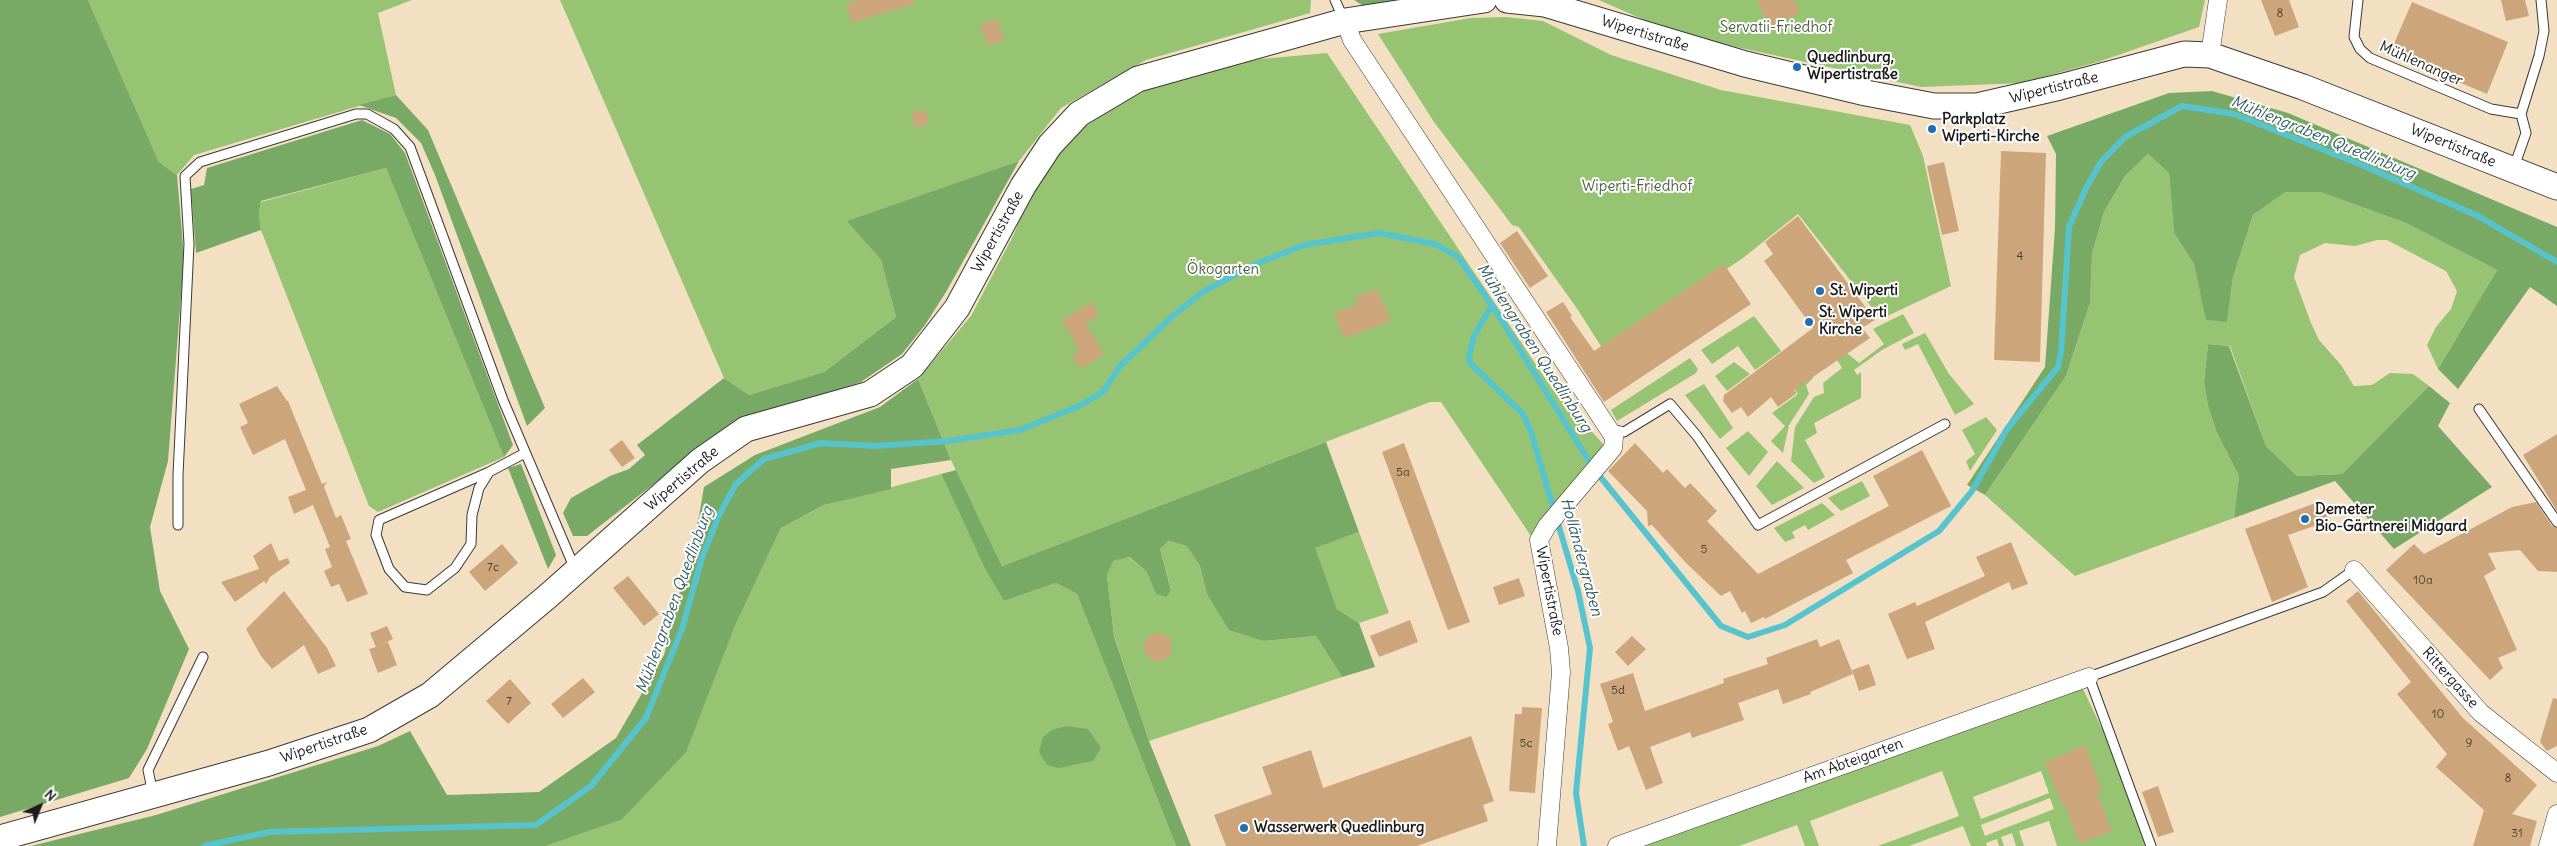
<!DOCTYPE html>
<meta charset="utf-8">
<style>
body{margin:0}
#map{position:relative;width:2557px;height:846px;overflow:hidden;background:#f3e0c3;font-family:Delius,sans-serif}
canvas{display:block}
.north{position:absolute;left:15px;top:781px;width:50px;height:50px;-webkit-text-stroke:4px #fff;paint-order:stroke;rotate:44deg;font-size:14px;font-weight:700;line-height:20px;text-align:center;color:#1c1c1c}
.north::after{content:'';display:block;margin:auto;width:18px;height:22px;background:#1c1c1c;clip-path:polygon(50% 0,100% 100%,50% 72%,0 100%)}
</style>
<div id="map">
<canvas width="2557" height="846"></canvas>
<div class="north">N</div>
</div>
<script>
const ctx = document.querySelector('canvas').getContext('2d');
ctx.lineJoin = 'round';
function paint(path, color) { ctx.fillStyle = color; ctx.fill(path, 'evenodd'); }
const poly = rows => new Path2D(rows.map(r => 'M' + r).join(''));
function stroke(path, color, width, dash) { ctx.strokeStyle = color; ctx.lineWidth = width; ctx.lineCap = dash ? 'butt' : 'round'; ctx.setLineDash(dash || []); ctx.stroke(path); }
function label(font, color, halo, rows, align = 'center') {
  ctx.font = font + ' Delius,sans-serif'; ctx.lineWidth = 4; ctx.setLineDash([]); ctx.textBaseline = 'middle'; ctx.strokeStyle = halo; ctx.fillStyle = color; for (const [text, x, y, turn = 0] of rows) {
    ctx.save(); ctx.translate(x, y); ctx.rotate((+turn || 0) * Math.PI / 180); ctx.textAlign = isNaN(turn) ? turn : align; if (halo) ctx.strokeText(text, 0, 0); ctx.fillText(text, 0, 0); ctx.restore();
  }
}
const green = poly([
 [88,0,412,0,378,13,396,95,194,155,177,175,159,162],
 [560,0,1311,0,1310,13,1146,60,1061,108,1019,161,848,221,881,260,896,317,824,372,749,395,724,378],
 [1599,0,2205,0,2199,27,2098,62,2022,83,1921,87,1676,34],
 [1506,17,1543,21,1611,55,1721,90,1910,125,1923,156,1951,286,1881,319,1798,214,1743,258,1604,351,1578,310,1519,227,1512,225,1434,122,1378,34,1471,18],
 [1327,53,1551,387,1604,445,1531,536,1441,402,1430,402,1002,566,951,460,918,379,971,316,1014,234,1028,198,1053,157,1084,122,1132,93,1217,63],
 [2148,154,2169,173,2174,233,2194,264,2207,320,2227,321,2233,277,2253,215,2284,192,2320,192,2406,223,2497,270,2438,369,2427,345,2436,327,2451,309,2457,291,2446,271,2387,240,2377,240,2355,246,2325,243,2300,255,2294,277,2311,323,2319,340,2341,365,2354,386,2372,385,2390,373,2413,374,2429,386,2342,474,2297,476,2266,446,2230,346,2208,344,2204,381,2208,406,2217,433,2239,476,2234,518,2075,576,1985,495,2066,376,2090,303,2092,254,2104,212,2125,176],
 [386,168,504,457,378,512,369,506,261,230,259,214,261,202],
 [1903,314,1914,333,1882,350,1854,370,1857,375,1861,372,1861,398,1814,423,1817,433,1805,440,1825,477,1814,483,1791,461,1795,427,1814,397,1824,393,1823,383,1842,368,1834,355,1842,349,1859,363,1884,344,1873,329],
 [1754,316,1781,351,1755,370,1738,346,1712,364,1701,350],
 [1925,333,1949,374,1974,404,1955,415,1918,344,1905,350,1902,344],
 [1690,358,1698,369,1696,373,1617,421,1611,410],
 [1734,362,1750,374,1727,391,1715,376],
 [1807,371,1813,378,1806,385,1809,394,1789,425,1783,453,1771,441,1785,426,1772,413,1798,394,1791,384],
 [1704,384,1733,428,1720,439,1685,395],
 [1986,417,1997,430,1970,471,1966,461,1975,454,1962,430],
 [1748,431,1768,452,1749,476,1726,448],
 [1777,461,1804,488,1772,505,1756,486],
 [941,474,986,571,1004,601,1056,583,1077,594,1176,846,546,846,621,820,734,628,781,528,824,505],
 [1862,481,1870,496,1841,511,1828,498],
 [1822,503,1835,515,1808,530,1805,525,1792,532,1795,538,1785,542,1774,528],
 [1359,532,1389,613,1359,623,1337,609,1314,548],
 [1167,541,1188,546,1200,566,1207,594,1264,641,1316,636,1342,677,1149,741,1114,635,1107,575,1112,561,1128,557,1146,571,1156,594,1171,589,1160,549],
 [2082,687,2104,733,2146,846,2057,846,2049,821,2019,831,2024,846,2016,846,2012,833,2001,837,2004,846,1999,846,1997,839,1986,843,1987,846,1971,846,1963,826,1909,846,1878,846,1959,816,1942,771,1810,821,1819,846,1805,846,1797,825,1739,846,1643,846],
 [2041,771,2049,793,1981,819,1973,797],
 [2050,798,2054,809,1985,836,1981,825]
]);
const forest = poly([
 [0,0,88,0,159,162,177,175,184,257,168,461,150,527,160,591,189,649,147,749,129,778,0,817],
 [1354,0,1402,0,1371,7,1362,5],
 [2212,91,2288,113,2557,227,2557,306,2530,287,2458,389,2438,369,2497,270,2406,223,2320,192,2285,192,2253,215,2233,277,2227,322,2206,320,2194,264,2174,233,2169,173,2148,154,2125,176,2104,212,2092,254,2090,303,2066,376,1985,495,1967,485,2045,367,2055,228,2056,154,2047,136,2169,93],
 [396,95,428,130,545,408,527,426,435,175,421,143,396,118,359,105],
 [362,120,390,134,405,153,513,445,504,457,386,168,261,201,259,214,261,230,196,253,191,189,204,185,207,168],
 [1019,161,946,292,925,325,902,354,861,382,793,406,691,455,587,536,573,536,563,513,571,498,610,476,629,469,645,455,637,445,724,378,749,395,824,372,896,317,881,260,847,221],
 [2208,344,2229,346,2266,446,2297,476,2342,474,2429,386,2450,403,2438,426,2492,487,2394,549,2335,481,2234,518,2239,476,2217,433,2208,406,2204,382],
 [918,379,951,460,891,469,891,489,824,505,781,528,734,628,686,752,621,820,546,846,31,846,156,815,378,746,410,731,447,795,539,792,616,738,664,655,699,516,704,487,755,455,880,407],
 [1326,442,1359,532,1315,548,1337,609,1359,623,1375,667,1342,677,1316,636,1264,641,1229,630,1207,594,1200,566,1187,546,1168,541,1160,549,1171,590,1166,597,1156,594,1146,571,1129,557,1113,561,1107,575,1114,636,1149,741,1191,846,1176,846,1077,594,1056,583,1004,601,986,571,941,474,956,470,1002,566],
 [521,464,556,555,548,569,508,468],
 [1067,726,1088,729,1101,748,1093,761,1059,768,1047,765,1039,752,1043,737,1052,730]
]);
const stream = poly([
 [1492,305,1474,336,1469,356,1470,363,1523,414,1531,432,1578,591,1590,648,1576,793,1584,846],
 [204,846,269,832,536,825,591,786,646,718,682,629,702,558,719,515,736,484,764,459,821,443,875,446,948,441,1020,430,1079,406,1103,392,1120,366,1175,314,1204,291,1256,264,1304,245,1379,233,1435,244,1458,257,1492,305,1594,469,1721,626,1748,637,1785,625,1939,531,1972,491,2007,429,2058,367,2061,352,2069,227,2086,188,2101,162,2125,137,2182,106,2234,114,2362,165,2478,216,2557,262]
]);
const building = poly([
 [860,0,914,0,914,4,852,23,846,4],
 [1757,0,1794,0,1800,13,1769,27],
 [2261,0,2289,0,2299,27,2275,36],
 [2501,0,2525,0,2529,16,2506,21],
 [2412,2,2508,42,2487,94,2390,53],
 [997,19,1004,40,988,46,980,25],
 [925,109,929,124,915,128,911,113],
 [2001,151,2046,153,2040,362,1994,360],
 [1944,162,1959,231,1942,235,1927,166],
 [1798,216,1875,320,1862,328,1870,338,1794,390,1797,393,1778,407,1771,397,1748,417,1741,407,1732,413,1723,401,1724,395,1813,328,1764,261,1773,254,1765,242],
 [1517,231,1548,276,1530,288,1500,243],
 [1724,264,1751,304,1604,402,1546,312,1563,302,1572,316,1570,317,1594,351],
 [1377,289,1391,321,1344,338,1334,313,1358,304,1355,296],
 [1091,302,1099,315,1086,324,1104,354,1081,369,1072,356,1079,350,1062,320],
 [277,386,287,401,288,401,322,484,327,482,324,487,336,518,341,515,351,539,346,541,368,594,347,602,339,584,331,587,324,571,332,567,325,549,330,547,313,505,294,514,288,497,306,490,285,439,253,455,240,427,248,423,239,404],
 [2557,434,2557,511,2523,455],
 [622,440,635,458,622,467,609,450],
 [1404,443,1470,622,1448,630,1382,452],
 [1635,443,1663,473,1667,469,1685,488,1690,483,1717,511,1707,521,1758,574,1889,506,1873,476,1922,450,1951,506,1846,560,1853,573,1765,619,1764,617,1751,623,1745,611,1742,613,1730,591,1721,596,1686,563,1652,525,1648,526,1647,511,1608,471],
 [2321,501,2329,521,2288,535,2308,587,2272,602,2245,529],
 [2536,502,2552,526,2557,528,2557,572,2538,571,2520,550,2488,553,2496,569,2484,576,2517,650,2498,658,2503,668,2490,680,2386,570,2414,544,2424,554,2512,507],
 [2011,542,2028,584,2012,590,2009,582,1925,622,1935,649,1907,659,1888,614,1915,602,1917,606,1985,576,1976,557],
 [271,543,279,561,288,558,290,563,270,577,266,584,264,581,235,602,221,582,259,569,253,556],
 [502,544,518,563,485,591,469,572],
 [628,576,659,614,644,626,613,588],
 [1519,578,1525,596,1499,605,1493,587],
 [284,591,327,648,336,666,318,674,304,645,272,669,261,656,246,629],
 [2358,591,2463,718,2537,785,2512,814,2537,821,2530,846,2473,846,2484,810,2436,767,2447,754,2397,694,2411,682,2346,601],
 [1410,620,1418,642,1379,657,1370,636],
 [387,626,393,639,379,646,388,642,397,665,378,673,369,649,376,647,370,633],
 '1144 647a14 14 0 1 1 28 0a14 14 0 1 1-28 0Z',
 [1632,636,1646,649,1628,666,1615,652],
 [1817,639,1820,647,1839,639,1853,674,1810,692,1811,694,1783,704,1778,689,1738,703,1744,720,1692,738,1690,732,1650,747,1663,783,1646,790,1629,746,1618,751,1608,724,1613,722,1600,684,1633,673,1645,711,1724,683,1723,679,1768,664,1766,658],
 [1869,664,1876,685,1859,691,1852,670],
 [583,678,595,692,563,718,551,704],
 [510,679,531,703,508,724,486,701],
 [2553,698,2557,699,2557,746,2547,751,2540,742],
 [1522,707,1542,708,1535,793,1509,791,1515,714,1522,714],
 [1471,736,1494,801,1483,805,1488,821,1417,846,1226,846,1214,815,1272,794,1262,767,1311,750,1323,788],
 [2085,745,2102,790,2097,792,2112,831,2080,843,2065,805,2063,806,2045,762],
 [2158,786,2174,832,2158,837,2142,792]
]);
const lane = poly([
 [1335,0,1344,20],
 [2358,0,2354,37,2360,49,2370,58,2491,109,2521,114],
 [2514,167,2526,133,2521,114,2539,56,2544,31,2541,0],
 [2479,409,2557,522],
 [1611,429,1624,432,1670,404,1697,436,1758,525,1945,424],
 [489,472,379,520,376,535,389,569,405,587,427,590,455,568,471,544,472,515,479,488,489,472,525,453],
 [178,525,178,475,189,244,185,176,200,162,356,114,367,114,394,129,410,147,503,400,575,569],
 [153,794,148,770,203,657],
 [2151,846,2089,677,2323,592,2354,570]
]);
const street = poly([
 [1345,21,1352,40,1614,437,1613,448,1547,526,1539,540,1559,648,1561,672,1547,846],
 [2210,55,2218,0],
 [2354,570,2481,713,2557,773],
 [1617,846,2089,677],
 [2548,846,2557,814]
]);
const secondary = poly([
 [1507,0,1545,4,1745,64,1866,93,1934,106,1977,106,2060,87,2184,54,2210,55,2303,87,2557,187],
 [0,838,269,763,369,730,430,695,548,596,700,461,746,429,870,394,912,366,957,308,1023,186,1050,145,1079,114,1138,79,1345,21,1484,0]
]);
const markers = [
 [1797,67,5,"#1f6fb2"],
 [1932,129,5,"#1f6fb2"],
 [1820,291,5,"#1f6fb2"],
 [1809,322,5,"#1f6fb2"],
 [2305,519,5,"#1f6fb2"],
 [1244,828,5,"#1f6fb2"]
];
const numberNames = [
 ["8",2280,14],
 ["4",2020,257],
 ["5a",1403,473],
 ["5",1704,550],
 ["7c",493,568],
 ["10a",2423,581],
 ["5d",1618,691],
 ["7",509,702],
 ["10",2438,715],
 ["5c",1526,744],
 ["9",2469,744],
 ["8",2508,779],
 ["31",2517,834]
];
const parkNames = [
 ["Servatii-Friedhof",1776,28],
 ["Wiperti-Friedhof",1637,187],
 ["Ökogarten",1223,270]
];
const streetNames = [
 ["Wipertistraße",1645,34,17],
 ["Mühlenanger",2421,64,24],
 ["Wipertistraße",2054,88,-14],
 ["Wipertistraße",2453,146,22],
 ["Wipertistraße",998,232,-61],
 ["Wipertistraße",682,479,-40],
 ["Wipertistraße",1549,591,79],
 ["Rittergasse",2450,678,48],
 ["Wipertistraße",324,744,-19],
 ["Am Abteigarten",1853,761,-20]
];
const poiNames = [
 ["Quedlinburg,",1807,58],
 ["Wipertistraße",1807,75],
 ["Parkplatz",1942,120],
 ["Wiperti-Kirche",1942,137],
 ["St. Wiperti",1830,291],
 ["St. Wiperti",1819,313],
 ["Kirche",1819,330],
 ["Demeter",2315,510],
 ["Bio-Gärtnerei Midgard",2315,527],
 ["Wasserwerk Quedlinburg",1254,828]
];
const waterNames = [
 ["Mühlengraben Quedlinburg",2323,138,22],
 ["Mühlengraben Quedlinburg",1534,348,57],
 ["Holländergraben",1581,557,75],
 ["Mühlengraben Quedlinburg",675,600,-70]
];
paint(green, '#96c473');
paint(forest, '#78aa65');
stroke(stream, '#57c4cd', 6);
paint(building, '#cca67a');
stroke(lane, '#3c3935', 11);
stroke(street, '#3c3935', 19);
stroke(secondary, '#3c3935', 27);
stroke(lane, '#fff', 9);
stroke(street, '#fff', 18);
stroke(secondary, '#fff', 25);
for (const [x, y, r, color] of markers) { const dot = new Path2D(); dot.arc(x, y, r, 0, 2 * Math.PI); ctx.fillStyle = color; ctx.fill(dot); stroke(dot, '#fff', 2); }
label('12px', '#483e34', null, numberNames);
label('15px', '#4d5f3f', '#fff', parkNames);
label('15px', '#1c1c1c', '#fff', streetNames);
label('bold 15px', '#1c1c1c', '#fff', poiNames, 'left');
label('italic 16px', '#345f63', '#fff', waterNames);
</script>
